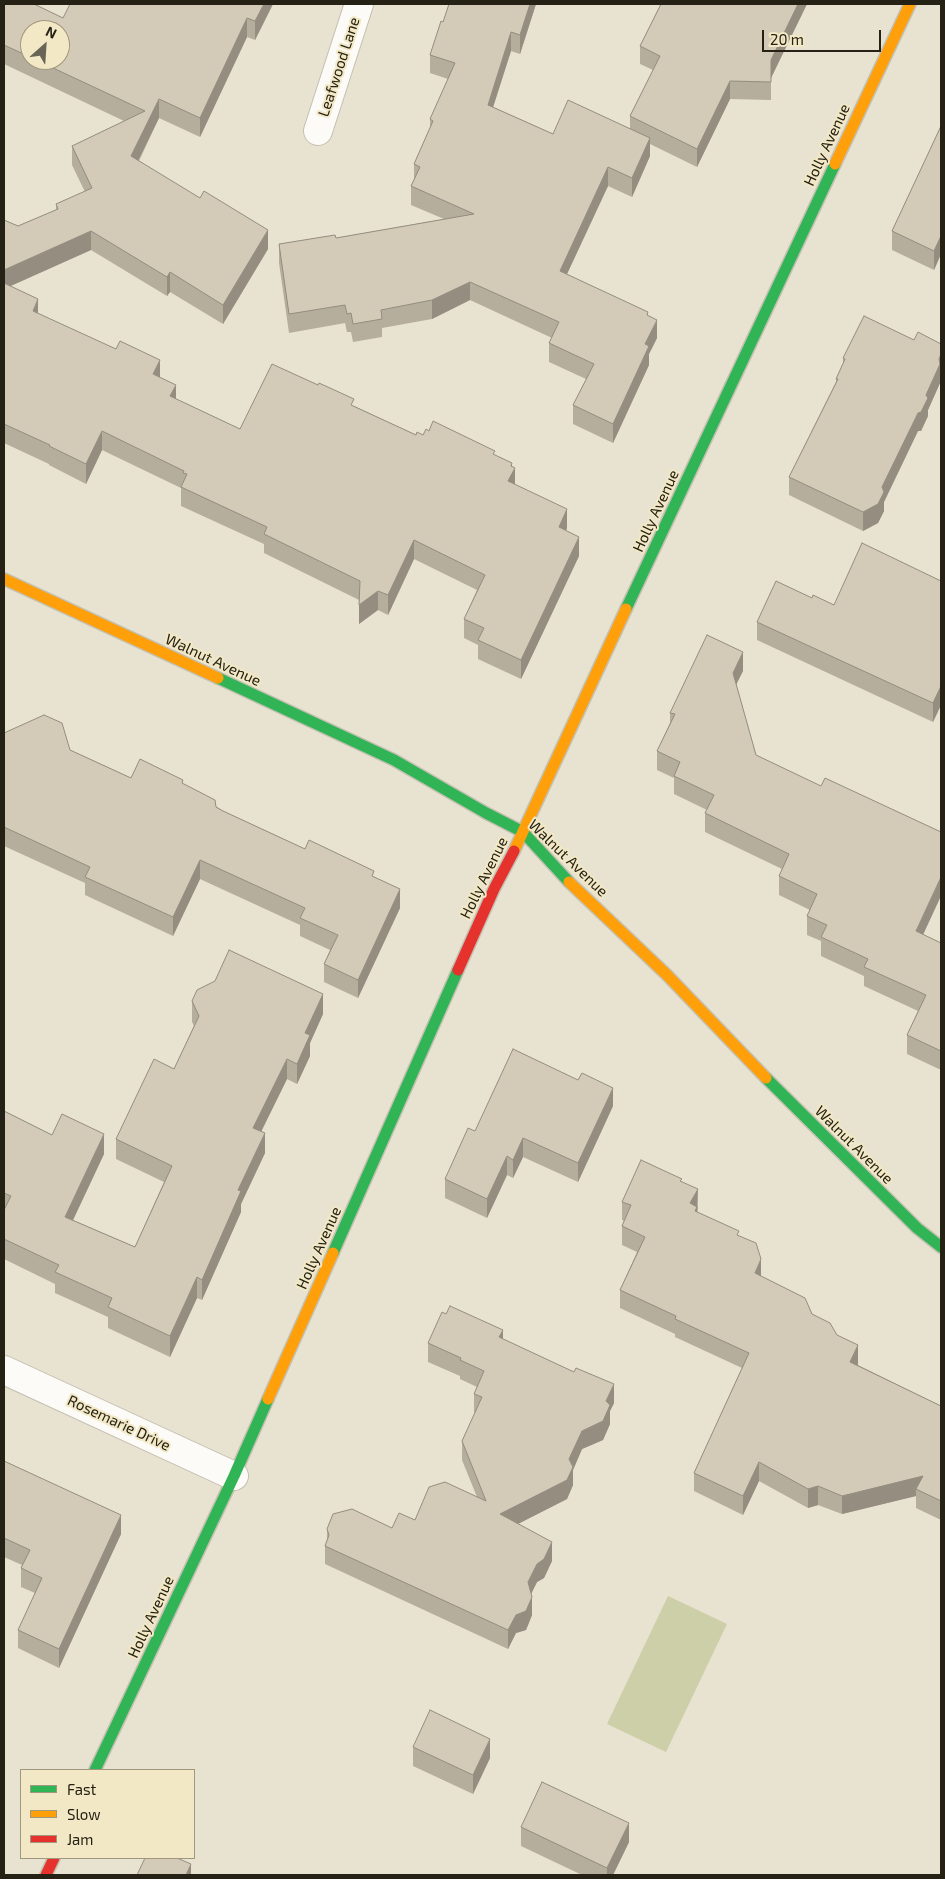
<!DOCTYPE html>
<style>
body{margin:0}
#map{position:relative;width:945px;height:1879px;overflow:hidden;background:#e8e2d0;font-family:"Exo 2",sans-serif}
canvas{display:block}
.frame{position:absolute;inset:0;border:5px solid #252114;pointer-events:none}
.legend{position:absolute;left:20px;top:1769px;width:175px;height:90px;box-sizing:border-box;background:#f2e8c5;border:1px solid #a0987e;margin:0;padding:6px 9px;list-style:none;font-size:15px;color:#252114}
.legend li{display:flex;align-items:center;gap:10px;height:25px}
.legend b{width:25px;border:1px solid #a0987e}
.north{position:absolute;left:20px;top:20px;width:50px;height:50px;box-sizing:border-box;background:#f2e8c5;border:1px solid #a0987e;border-radius:50%;rotate:26deg;font-size:14px;font-weight:700;line-height:20px;text-align:center;color:#252114}
.north::after{content:'';display:block;margin:auto;width:18px;height:22px;background:#696556;clip-path:polygon(50% 0,100% 100%,50% 72%,0 100%)}
.scale{position:absolute;left:762px;top:30px;width:119px;height:22px;box-sizing:border-box;border:2px solid #252114;border-top:0;padding-left:6px;font-size:15px;line-height:18px;white-space:nowrap;color:#252114;-webkit-text-stroke:4px #f2e8c5;paint-order:stroke}
</style>
<div id="map">
<canvas width="945" height="1879"></canvas>
<div class="frame"></div>
<ul class="legend">
<li><b style="height:6px;background:#30b455"></b>Fast</li>
<li><b style="height:6px;background:#ff9f0a"></b>Slow</li>
<li><b style="height:6px;background:#e5322d"></b>Jam</li>
</ul>
<div class="north">N</div>
<div class="scale">20 m</div>
</div>
<script>
const ctx = document.querySelector('canvas').getContext('2d');
ctx.lineJoin = 'round';
function paint(path, color) { ctx.fillStyle = color; ctx.fill(path, 'evenodd'); }
const poly = rows => new Path2D(rows.map(r => 'M' + r).join(''));
function stroke(path, color, width, dash) { ctx.strokeStyle = color; ctx.lineWidth = width; ctx.lineCap = dash ? 'butt' : 'round'; ctx.setLineDash(dash || []); ctx.stroke(path); }
function label(font, color, halo, rows, align = 'center') {
  ctx.font = font + ' "Exo 2",sans-serif'; ctx.lineWidth = 4; ctx.setLineDash([]); ctx.textBaseline = 'middle'; ctx.strokeStyle = halo; ctx.fillStyle = color; for (const [text, x, y, turn = 0] of rows) {
    ctx.save(); ctx.translate(x, y); ctx.rotate((+turn || 0) * Math.PI / 180); ctx.textAlign = isNaN(turn) ? turn : align; if (halo) ctx.strokeText(text, 0, 0); ctx.fillText(text, 0, 0); ctx.restore();
  }
}
const green = poly([
 [668,1596,727,1624,666,1752,607,1724]
]);
const street = poly([
 [318,131,359,4],
 [4,1370,234,1476]
]);
const fast = poly([
 [626,609,835,164],
 [218,678,394,760,486,813,523,832,569,882],
 [766,1078,917,1228,941,1247],
 [333,1253,458,970],
 [95,1770,234,1476,268,1399]
]);
const slow = poly([
 [835,164,910,4],
 [4,579,218,678],
 [514,851,626,609],
 [569,882,667,975,766,1078],
 [268,1399,333,1253]
]);
const jam = poly([
 [458,970,494,889,514,851],
 [46,1875,54,1858]
]);
const wall = poly([
 [4,4,63,18,273,4,255,40,247,37,200,137,159,118,139,161,268,249,223,324,170,292,167,296,91,250,10,286,38,314,160,378,176,399,240,429,354,406,416,435,423,435,495,455,512,466,515,484,567,528,566,531,579,556,521,679,478,659,478,645,464,638,464,619,477,590,414,559,388,615,378,610,359,624,359,600,264,553,264,544,181,506,181,488,102,450,86,484,49,465,49,464,4,443,4,220,18,226,56,210,56,204,85,192,72,165,72,146,124,121,4,64],
 [30,30,60,60,30,60],
 [449,4,536,4,520,54,511,51,493,107,553,134,630,129,630,116,653,70,640,64,640,46,661,4,807,4,771,78,771,100,730,99,697,167,650,144,650,156,632,197,608,186,567,274,648,315,657,338,649,354,649,365,613,443,573,424,573,405,586,379,549,362,549,343,552,338,470,300,432,319,382,328,382,337,353,342,351,332,347,332,345,323,289,333,279,263,279,244,336,238,444,219,411,205,411,186,414,180,414,164,430,128,430,119,448,79,430,73,430,55,443,22],
 [941,126,941,254,934,270,892,250,892,231],
 [914,340,941,344,941,373,940,375,940,383,928,410,928,416,921,431,918,431,884,502,884,511,878,523,863,531,789,495,789,477,836,382,836,379,843,364,843,358],
 [941,581,941,705,933,722,757,640,757,622,812,598,834,605],
 [743,671,736,684,756,755,923,935,941,943,941,1070,907,1054,907,1035,918,1011,864,986,864,976,821,956,821,941,807,935,807,916,810,910,779,895,779,876,782,869,705,832,705,813,707,810,674,794,674,778,657,770,657,751,670,723,670,713],
 [4,733,70,750,131,778,183,784,223,811,305,849,374,877,400,908,358,998,324,982,324,964,330,950,300,936,300,925,200,879,173,936,85,895,85,883,4,846],
 [192,1001,323,1014,310,1043,310,1056,297,1084,287,1079,261,1132,265,1153,241,1204,241,1212,202,1300,197,1298,170,1357,108,1328,108,1317,55,1293,55,1284,4,1259,4,1111,52,1135,104,1154,73,1220,135,1247,164,1182,116,1159,116,1139,174,1069,194,1026,192,1022],
 [613,1106,578,1182,523,1157,513,1178,507,1175,487,1218,445,1198,445,1179,475,1131],
 [682,1182,698,1207,697,1212,739,1236,761,1276,812,1314,837,1335,858,1364,858,1365,941,1406,941,1520,916,1508,916,1496,842,1514,818,1505,808,1508,759,1481,743,1515,694,1491,694,1473,742,1368,675,1337,675,1334,620,1308,620,1290,637,1252,622,1245,622,1226,624,1221,622,1220,622,1202],
 [503,1339,614,1403,610,1411,610,1424,603,1440,582,1449,573,1470,573,1485,567,1499,518,1524,552,1561,544,1578,537,1582,531,1594,532,1615,526,1630,516,1633,508,1649,325,1564,325,1546,327,1541,327,1529,392,1528,477,1497,462,1460,462,1441,475,1413,474,1412,474,1394,477,1387,460,1379,460,1376,428,1362,428,1343],
 [4,1461,121,1534,59,1668,18,1648,18,1630,35,1593,21,1587,21,1568,22,1565,4,1557],
 [413,1747,490,1758,473,1794,413,1766],
 [521,1827,629,1842,613,1875,582,1875,521,1846]
]);
const shadedWall = poly([
 [264,4,273,4,255,40,255,21],
 [530,4,536,4,520,54,520,35],
 [798,4,807,4,771,78,771,100,771,60],
 [247,18,247,37,200,137,200,118],
 [511,32,511,51,488,123,488,105],
 [730,81,730,99,697,167,697,149],
 [159,99,159,118,131,175,131,156],
 [650,138,650,156,632,197,632,178],
 [608,167,608,186,560,289,560,271],
 [268,230,268,249,223,324,223,305],
 [91,231,91,250,4,289,4,270],
 [941,236,941,254,934,270,934,251],
 [170,272,170,292,167,296,167,277],
 [470,282,470,300,432,319,432,300],
 [38,299,38,318,33,311],
 [657,320,657,338,649,354,649,365,613,443,613,424,645,344],
 [941,354,941,373,940,375,940,383,928,410,928,416,921,431,918,431,884,502,884,511,878,523,863,531,863,512,882,487,926,395],
 [160,360,160,379,153,374],
 [176,385,176,404,170,396],
 [102,431,102,450,86,484,86,464],
 [512,463,512,473,515,468,515,487,508,481,511,466],
 [567,509,567,528,559,546,559,527],
 [579,537,579,556,521,679,521,660],
 [414,540,414,559,388,615,388,595],
 [378,591,378,610,359,624,359,605],
 [743,652,743,671,733,691,733,673],
 [941,686,941,705,933,722,933,703],
 [200,860,200,879,173,936,173,917],
 [941,877,941,896,916,950,916,931],
 [400,889,400,908,358,998,358,980],
 [323,994,323,1014,310,1043,310,1056,297,1084,297,1064,305,1033],
 [287,1059,287,1079,253,1148,253,1128],
 [613,1088,613,1106,578,1182,578,1163],
 [265,1133,265,1153,241,1204,241,1212,202,1300,202,1280,238,1190],
 [104,1134,104,1154,65,1237,65,1217],
 [523,1138,523,1157,513,1178,513,1160],
 [507,1156,507,1175,487,1218,487,1199],
 [698,1189,697,1226,690,1203],
 [761,1259,761,1278,755,1273],
 [197,1277,197,1298,170,1357,170,1336],
 [503,1330,503,1349,499,1337],
 [858,1345,858,1364,850,1380,850,1362],
 [614,1384,614,1403,610,1411,610,1424,603,1440,582,1449,573,1470,573,1485,567,1499,500,1533,500,1514,569,1459,582,1431,606,1401],
 [759,1462,759,1481,743,1515,743,1496],
 [923,1476,916,1489,916,1496,842,1514,842,1496],
 [818,1486,818,1505,808,1508,808,1489],
 [121,1515,121,1534,59,1668,59,1649],
 [552,1542,552,1561,544,1578,537,1582,528,1600,528,1582,537,1564],
 [532,1597,532,1615,526,1630,516,1633,508,1649,508,1630,516,1615],
 [490,1739,490,1758,473,1794,473,1775],
 [629,1823,629,1842,613,1875,607,1875,607,1868],
 [191,1864,191,1875,186,1875]
]);
const building = poly([
 [4,4,34,4,63,18,70,4,264,4,255,21,247,18,200,118,159,99,131,156,200,198,204,191,268,230,223,305,170,272,167,277,91,231,4,270,4,220,18,226,58,209,56,204,92,188,72,146,145,111,36,60,60,60,60,30,30,30,30,57,4,45,4,4],
 [449,4,530,4,520,35,511,32,488,105,553,134,568,100,650,138,632,178,608,167,560,271,648,312,647,315,657,320,645,344,649,346,613,424,573,405,594,364,549,343,559,322,470,282,432,300,381,310,382,319,353,324,351,313,347,314,345,305,289,314,279,244,335,235,336,238,474,214,411,186,420,167,414,164,433,121,430,119,455,63,430,55,441,21,443,22,449,4],
 [661,4,798,4,771,60,771,82,730,81,697,149,630,116,660,56,640,46,661,4],
 [941,126,941,236,934,251,892,231,941,126],
 [4,283,38,299,33,311,116,349,120,341,160,360,153,374,176,385,170,396,240,429,272,364,318,385,319,383,354,399,351,405,416,435,417,432,423,435,426,429,429,431,433,421,495,451,493,454,512,463,511,466,515,468,508,481,567,509,559,527,579,537,521,660,478,640,484,628,464,619,485,575,414,540,388,595,378,591,359,605,360,581,264,534,267,527,181,487,187,474,183,473,184,471,102,431,86,464,49,446,50,445,4,424,4,283],
 [864,316,914,340,918,332,941,344,941,354,939,359,940,364,926,395,928,398,921,412,918,413,882,487,884,492,878,504,863,512,789,477,838,379,836,379,845,359,843,358,864,316],
 [862,543,941,581,941,686,933,703,757,622,776,581,812,598,813,595,834,605,862,543],
 [707,635,743,652,733,673,756,755,821,786,825,778,941,832,941,877,916,931,941,943,941,1051,907,1035,926,995,864,967,868,959,821,937,827,925,807,916,817,894,779,876,789,854,705,813,714,795,674,776,680,762,657,751,675,714,670,713,707,635],
 [44,715,62,723,70,750,131,778,140,759,183,780,182,783,215,800,216,807,223,811,305,849,309,840,374,871,372,876,400,889,358,980,324,964,338,935,300,918,305,908,200,860,173,917,85,877,90,867,4,827,4,733,44,715],
 [229,950,323,994,305,1033,310,1035,297,1064,287,1059,253,1128,265,1133,238,1190,241,1191,202,1280,197,1277,170,1336,108,1307,112,1298,55,1272,59,1265,4,1239,4,1210,11,1196,4,1193,4,1111,52,1135,62,1114,104,1134,65,1217,135,1247,172,1166,116,1139,154,1059,174,1069,199,1016,192,1001,197,990,215,981,229,950],
 [513,1049,578,1080,582,1073,613,1088,578,1163,523,1138,513,1160,507,1156,487,1199,445,1179,468,1128,475,1131,513,1049],
 [641,1160,682,1179,680,1181,698,1189,690,1203,697,1207,695,1211,739,1231,737,1235,756,1243,761,1259,755,1273,805,1298,812,1314,830,1323,837,1335,858,1345,850,1362,941,1406,941,1501,916,1489,923,1476,842,1496,818,1486,808,1489,759,1462,743,1496,694,1473,749,1353,675,1319,676,1316,620,1290,645,1237,622,1226,631,1205,622,1202,641,1160],
 [450,1306,503,1330,499,1337,574,1372,576,1368,614,1384,606,1401,610,1405,603,1421,582,1431,569,1459,573,1467,567,1480,500,1514,552,1542,544,1559,537,1564,528,1582,532,1597,526,1611,516,1615,508,1630,325,1546,329,1535,327,1529,333,1514,352,1509,392,1528,399,1513,415,1520,429,1487,445,1482,486,1501,462,1441,482,1397,474,1394,484,1371,460,1360,461,1358,428,1343,442,1312,446,1314,450,1306],
 [4,1461,121,1515,59,1649,18,1630,42,1578,21,1568,30,1550,4,1538,4,1461],
 [430,1710,490,1739,473,1775,413,1747,430,1710],
 [542,1782,629,1823,607,1868,521,1827,542,1782],
 [145,1858,177,1858,191,1864,186,1875,137,1875,145,1858]
]);
const streetNames = [
 ["Leafwood Lane",339,67,-72],
 ["Holly Avenue",827,145,-65],
 ["Holly Avenue",656,511,-65],
 ["Walnut Avenue",213,660,25],
 ["Walnut Avenue",568,858,44],
 ["Holly Avenue",484,878,-64],
 ["Walnut Avenue",854,1145,45],
 ["Holly Avenue",319,1248,-66],
 ["Rosemarie Drive",119,1423,25],
 ["Holly Avenue",151,1617,-65]
];
paint(green, '#cccfa7');
stroke(street, '#c4c0b1', 30);
stroke(fast, '#c4c0b1', 14);
stroke(slow, '#c4c0b1', 14);
stroke(jam, '#c4c0b1', 14);
stroke(street, '#fcfbf8', 28);
stroke(fast, '#30b455', 11);
stroke(slow, '#ff9f0a', 11);
stroke(jam, '#e5322d', 11);
paint(wall, '#b5ae9d');
paint(shadedWall, '#948d80');
paint(building, '#d3cab7');
stroke(building, '#948d80', 1);
label('15px', '#252114', '#f2e8c5', streetNames);
</script>
